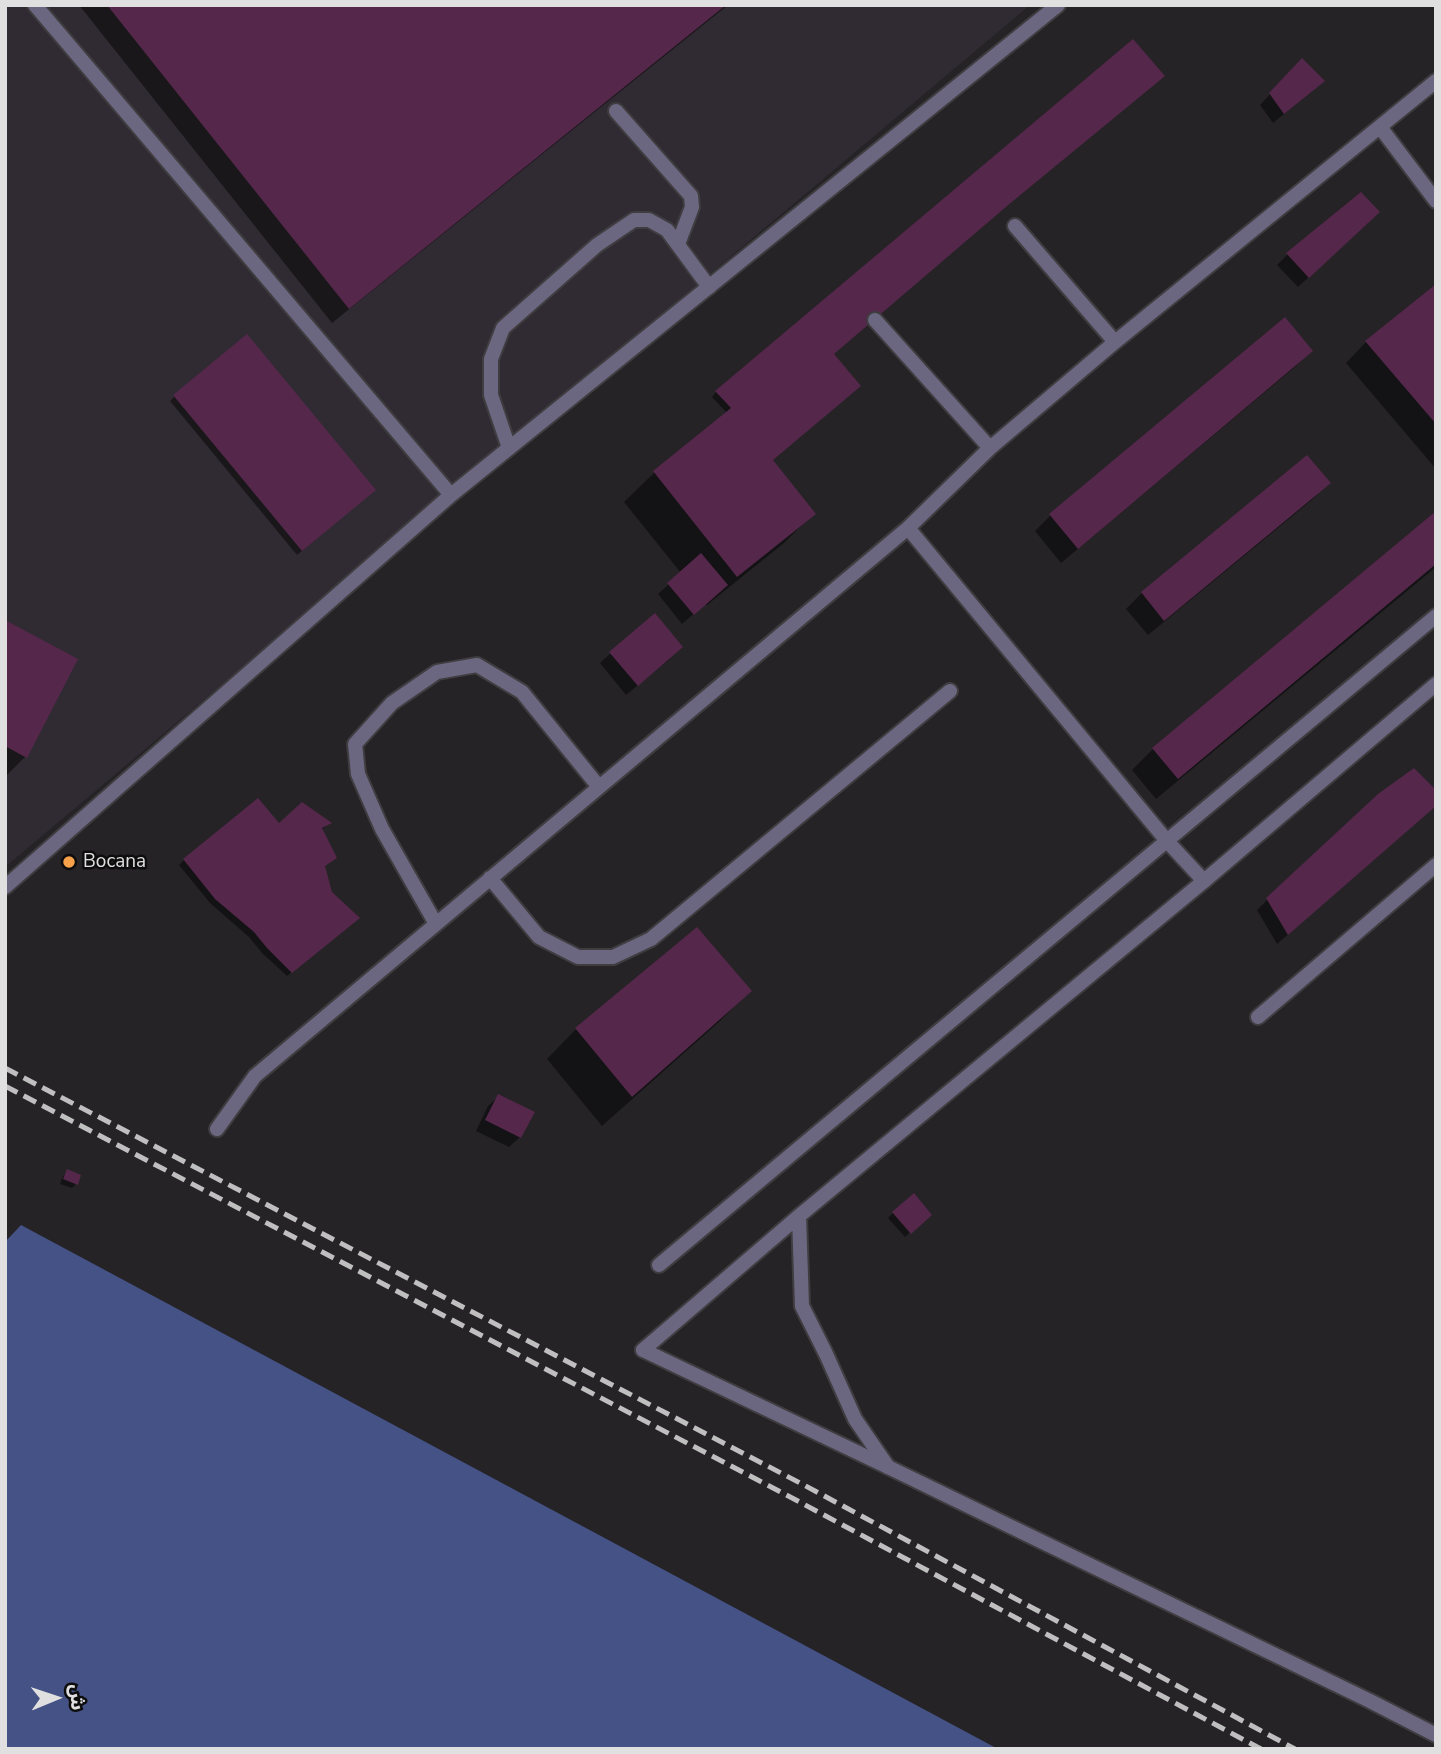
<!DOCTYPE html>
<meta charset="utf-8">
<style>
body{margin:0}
#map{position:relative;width:1441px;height:1754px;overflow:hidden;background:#252326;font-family:"Nunito Sans","Noto Sans Arabic",sans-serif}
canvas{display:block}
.frame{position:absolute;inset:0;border:7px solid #e1e0e1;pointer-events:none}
.north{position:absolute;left:21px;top:1663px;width:70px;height:70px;-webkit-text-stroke:5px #0d0d0e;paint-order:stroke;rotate:88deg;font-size:19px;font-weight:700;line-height:28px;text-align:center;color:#e1e0e1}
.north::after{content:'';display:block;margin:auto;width:24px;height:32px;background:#e1e0e1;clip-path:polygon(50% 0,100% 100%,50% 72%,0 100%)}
</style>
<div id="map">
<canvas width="1441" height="1754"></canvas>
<div class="frame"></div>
<div class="north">ش</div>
</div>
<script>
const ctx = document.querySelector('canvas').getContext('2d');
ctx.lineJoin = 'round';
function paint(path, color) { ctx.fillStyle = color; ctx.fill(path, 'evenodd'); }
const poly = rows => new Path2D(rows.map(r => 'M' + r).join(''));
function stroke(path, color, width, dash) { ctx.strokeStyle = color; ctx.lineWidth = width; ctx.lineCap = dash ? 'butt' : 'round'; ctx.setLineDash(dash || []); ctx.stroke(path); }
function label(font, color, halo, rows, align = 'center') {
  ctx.font = font + ' "Nunito Sans",sans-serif'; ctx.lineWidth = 5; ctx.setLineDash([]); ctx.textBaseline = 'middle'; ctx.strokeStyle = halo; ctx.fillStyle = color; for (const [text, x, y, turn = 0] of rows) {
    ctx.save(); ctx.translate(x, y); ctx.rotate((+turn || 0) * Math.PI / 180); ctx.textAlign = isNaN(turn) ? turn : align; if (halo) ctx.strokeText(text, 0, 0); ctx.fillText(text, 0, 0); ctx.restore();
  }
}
const built = poly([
 [5,5,1030,5,5,867]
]);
const water = poly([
 [21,1225,998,1749,5,1749,5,1242]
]);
const shadow = poly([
 [79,5,728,5,332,323],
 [1292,71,1312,91,1273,123,1260,105],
 [1361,195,1368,223,1298,287,1277,265,1287,255],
 [1000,210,832,354,771,460,813,514,784,543,707,605,705,604,682,624,658,594,681,573,624,502,654,473,727,413,712,397,716,392],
 [1436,286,1436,469,1346,363,1366,342],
 [1311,351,1295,367,1061,563,1035,531,1051,515],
 [175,396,369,494,297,555,170,401],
 [1328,483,1313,499,1148,635,1126,609,1142,593],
 [1436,513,1436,567,1156,799,1132,770,1153,749],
 [5,622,25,757,5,777],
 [611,653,671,658,626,695,600,663],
 [1432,809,1277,944,1257,910,1267,900],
 [330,823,321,830,323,867,330,893,353,922,287,976,262,953,249,937,210,903,179,865,184,860,279,825],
 [750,991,720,1021,602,1126,547,1059,576,1029],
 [499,1096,520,1137,509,1147,476,1131,488,1106],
 [68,1171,76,1184,72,1188,60,1184,63,1176],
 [893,1213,929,1215,905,1237,888,1218]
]);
const building = poly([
 [107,5,726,5,349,309],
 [1133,39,1165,76,1007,206,834,354,861,386,773,460,816,514,737,577,653,471,731,408,715,391],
 [1302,58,1325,81,1284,114,1269,93],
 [1361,192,1380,212,1309,278,1286,253],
 [1436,284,1436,424,1365,341],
 [1285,317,1313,351,1078,549,1049,514],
 [247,334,376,490,302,551,173,395],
 [1307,455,1331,483,1164,621,1141,592],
 [1436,511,1436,564,1178,779,1152,748],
 [701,553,728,585,694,615,667,583],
 [655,613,683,647,638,686,609,652],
 [5,620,78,659,27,758,5,746],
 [1414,768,1436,790,1436,806,1288,935,1266,898,1378,794],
 [258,798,279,823,302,802,332,823,322,828,337,858,325,866,332,892,360,918,292,973,267,948,254,932,215,899,183,859],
 [697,927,752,991,632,1097,575,1028],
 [498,1094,535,1112,521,1138,485,1120],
 [67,1169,81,1175,78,1185,63,1179],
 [914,1193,932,1215,911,1234,892,1212]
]);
const lane = poly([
 [616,111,691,196,692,207,678,244],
 [1380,127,1436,201],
 [1015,226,1115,342],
 [875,320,990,448],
 [509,448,491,395,491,359,503,328,597,245,634,220,649,220,667,230,709,287],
 [908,528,1167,841,1204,881],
 [490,878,539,937,578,957,613,957,651,939,950,691],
 [436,924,382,829,358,774,355,744,392,703,437,672,477,665,522,692,599,787],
 [217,1129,255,1076,908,528,990,448,1115,342,1436,81],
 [643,1350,888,1467,1370,1701,1436,1735]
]);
const street = poly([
 [35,5,451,495],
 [5,887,451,495,1058,5],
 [1258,1017,1436,865],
 [799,1216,802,1306,826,1354,855,1419,888,1467],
 [659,1265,1436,616],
 [643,1350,799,1216,1204,881,1436,684]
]);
const rail = poly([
 [5,1068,802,1484,1295,1749],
 [5,1086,794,1499,1261,1749]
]);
const markers = [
 [69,862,7,"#f8a14b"]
];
const poiNames = [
 ["Bocana",83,862]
];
paint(built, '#302b32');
paint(water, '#455285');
paint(shadow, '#0007');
paint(building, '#55274b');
stroke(lane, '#3f3d40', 18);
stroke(street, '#3f3d40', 18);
stroke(lane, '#6c6780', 14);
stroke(street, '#6c6780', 14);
stroke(rail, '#c0bfc0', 5, [14, 7]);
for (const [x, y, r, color] of markers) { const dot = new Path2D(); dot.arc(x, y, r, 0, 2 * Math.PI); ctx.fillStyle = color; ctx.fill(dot); stroke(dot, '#0d0d0e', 2.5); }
label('19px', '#e1e0e1', '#0d0d0e', poiNames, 'left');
</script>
